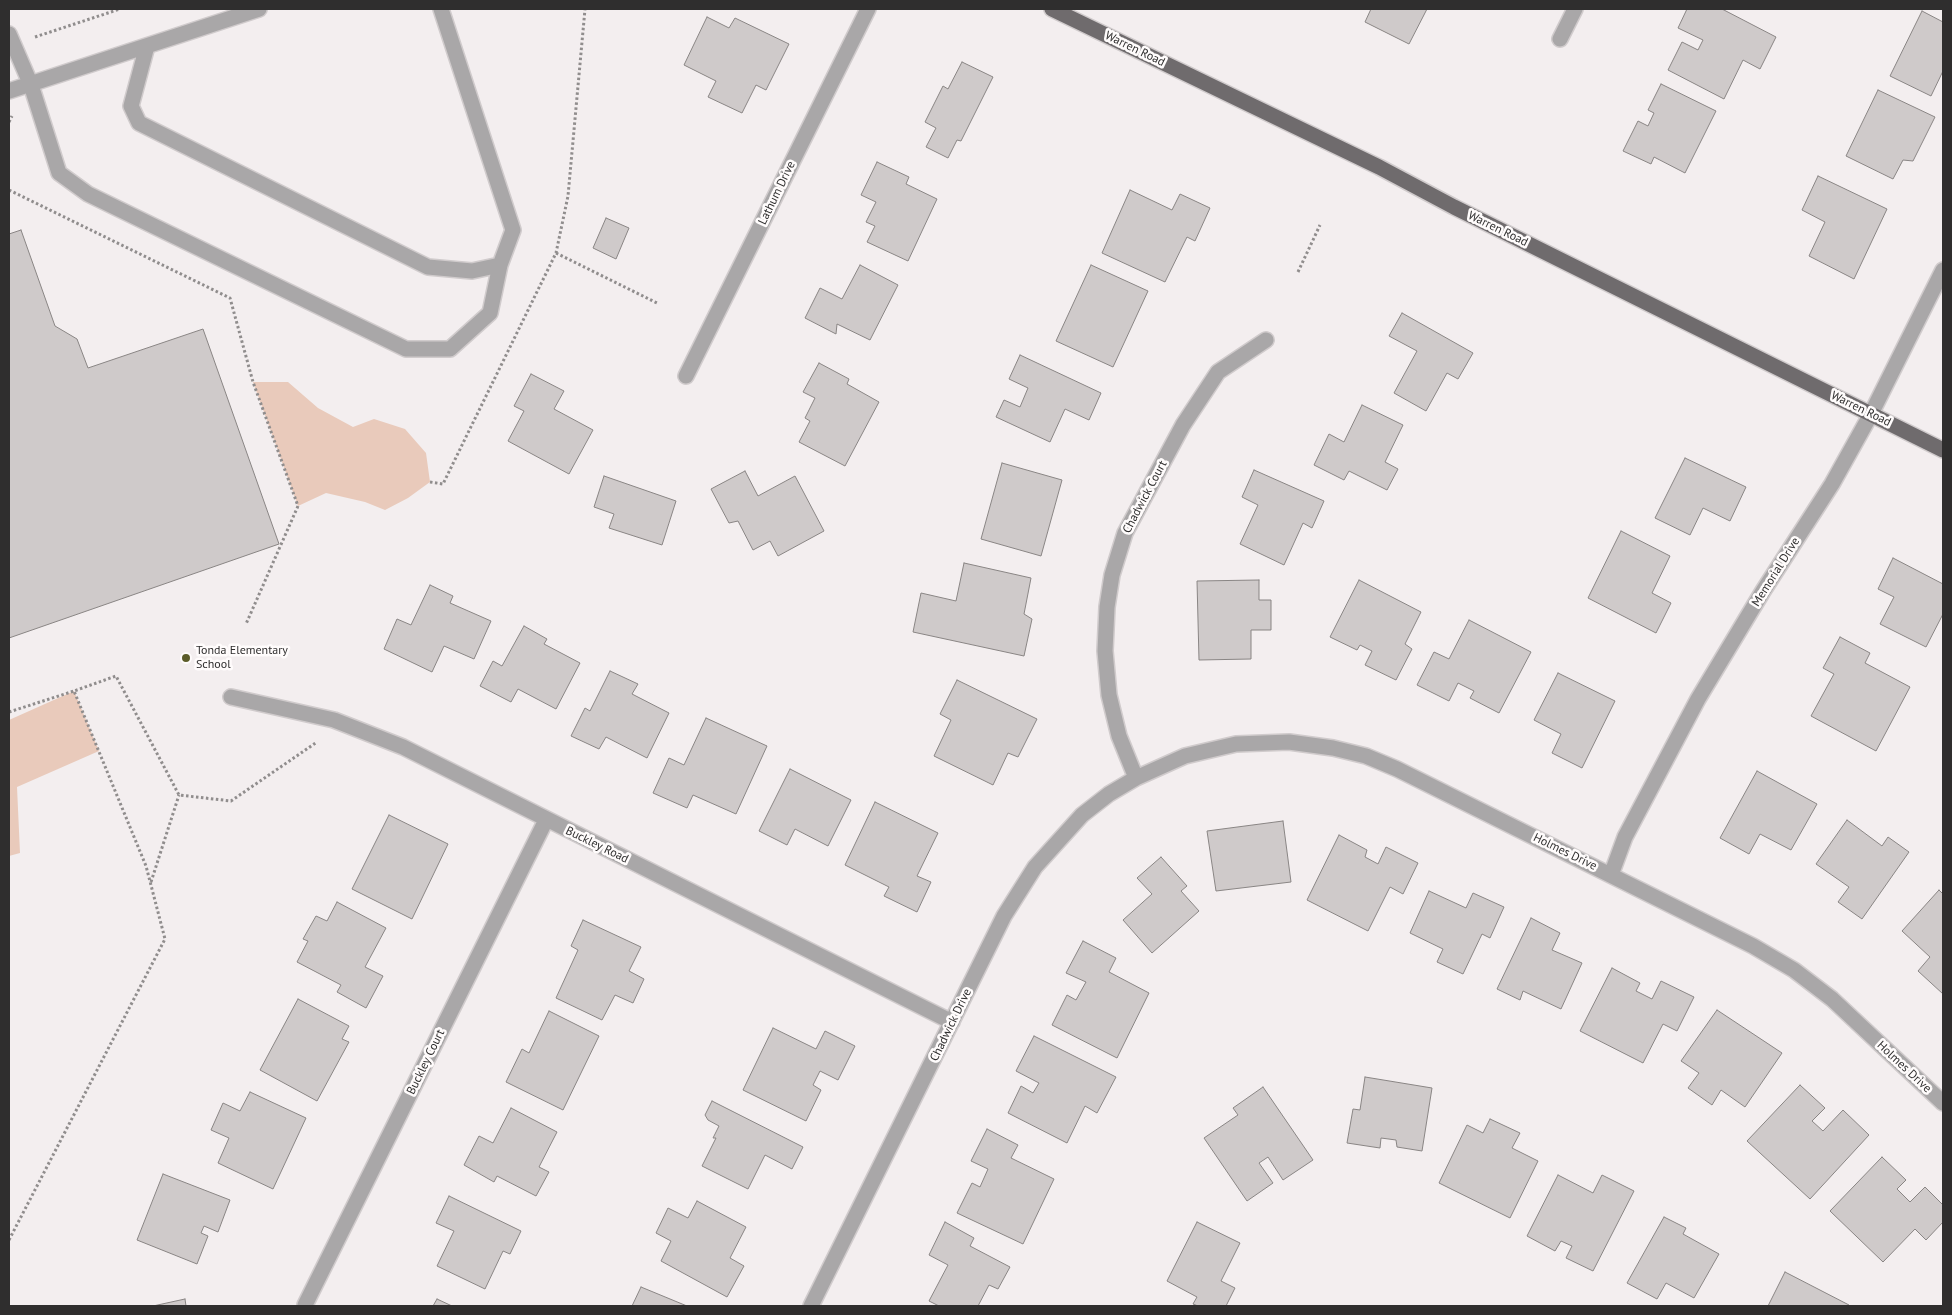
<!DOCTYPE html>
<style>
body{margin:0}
#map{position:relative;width:1952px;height:1315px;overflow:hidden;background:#f3eeef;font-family:"PT Sans",sans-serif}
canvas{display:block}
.frame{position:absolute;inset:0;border:10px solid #2f2e2e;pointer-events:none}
</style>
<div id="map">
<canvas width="1952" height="1315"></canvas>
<div class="frame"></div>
</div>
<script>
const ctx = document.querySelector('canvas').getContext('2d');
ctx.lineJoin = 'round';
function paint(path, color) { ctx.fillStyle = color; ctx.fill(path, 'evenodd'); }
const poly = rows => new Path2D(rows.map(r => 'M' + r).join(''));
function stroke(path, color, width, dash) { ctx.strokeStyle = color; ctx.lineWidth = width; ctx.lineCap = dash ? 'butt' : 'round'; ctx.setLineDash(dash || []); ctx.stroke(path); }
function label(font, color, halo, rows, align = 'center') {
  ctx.font = font + ' "PT Sans",sans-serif'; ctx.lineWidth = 5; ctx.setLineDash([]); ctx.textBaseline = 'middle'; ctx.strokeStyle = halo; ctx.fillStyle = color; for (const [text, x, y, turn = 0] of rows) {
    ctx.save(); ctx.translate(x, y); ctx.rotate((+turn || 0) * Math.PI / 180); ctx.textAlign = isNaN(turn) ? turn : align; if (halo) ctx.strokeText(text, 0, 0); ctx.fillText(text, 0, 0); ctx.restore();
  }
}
const green = poly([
 [253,382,288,382,318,408,353,427,374,419,405,429,426,453,430,482,408,498,385,510,365,502,326,493,298,506],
 [74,691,99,751,17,787,20,853,9,856,9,720]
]);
const building = poly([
 [1371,9,1427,9,1409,44,1365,22,1371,9],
 [1687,9,1722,9,1776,37,1760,69,1743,60,1724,99,1668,70,1682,42,1698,50,1703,40,1678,28,1687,9],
 [1922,11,1943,22,1943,71,1931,96,1890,76,1922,11],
 [707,17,729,28,735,18,789,44,766,90,756,85,742,113,708,97,716,81,684,65,707,17],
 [962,62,993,77,961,141,957,140,948,158,926,147,936,128,925,122,943,86,948,89,962,62],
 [1661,84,1716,111,1685,173,1654,157,1651,164,1623,151,1638,121,1648,126,1654,113,1648,110,1661,84],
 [1878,90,1935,117,1913,161,1903,160,1893,179,1846,156,1878,90],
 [877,162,909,177,906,184,937,199,908,261,867,242,875,226,866,222,876,202,861,195,877,162],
 [1818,176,1887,209,1854,279,1809,256,1825,222,1802,210,1818,176],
 [1130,190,1172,210,1180,194,1210,208,1195,241,1187,237,1165,282,1102,253,1130,190],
 [606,218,629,228,616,259,593,248,606,218],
 [21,230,55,326,77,339,88,368,203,329,279,544,9,638,9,234,21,230],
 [860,265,898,285,870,340,837,324,836,334,805,318,820,288,842,299,860,265],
 [1091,265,1148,291,1113,367,1056,341,1091,265],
 [1402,313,1473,353,1458,379,1447,373,1426,411,1394,393,1417,351,1389,336,1402,313],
 [1020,355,1101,393,1089,420,1065,409,1050,442,996,417,1004,400,1020,407,1028,388,1009,379,1020,355],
 [819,363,849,379,847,384,879,402,845,466,799,442,810,421,805,418,815,398,803,392,819,363],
 [531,374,564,391,554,409,593,430,569,474,508,441,524,411,514,406,531,374],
 [1362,405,1403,425,1385,462,1398,469,1387,490,1349,471,1344,480,1314,465,1329,434,1344,442,1362,405],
 [1685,458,1746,487,1730,521,1703,508,1690,535,1655,518,1685,458],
 [1002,463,1062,480,1041,556,981,539,1002,463],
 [1254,470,1324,501,1312,528,1303,523,1284,565,1240,544,1258,505,1242,497,1254,470],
 [745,471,758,496,795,476,824,531,778,556,770,541,753,550,738,521,729,523,711,489,745,471],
 [604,476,676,501,662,545,609,528,614,514,594,507,604,476],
 [1621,531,1670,556,1652,593,1671,603,1656,633,1588,598,1621,531],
 [1893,558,1943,584,1943,614,1926,647,1880,624,1894,597,1878,589,1893,558],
 [964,563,1031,578,1024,614,1032,619,1024,656,913,632,921,593,956,601,964,563],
 [1259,580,1259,600,1271,600,1271,630,1251,630,1251,659,1199,660,1197,581,1259,580],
 [1359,580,1421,612,1405,644,1412,649,1396,680,1365,665,1372,651,1360,645,1357,650,1330,637,1359,580],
 [430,585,453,596,450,603,491,621,474,659,444,646,432,672,384,649,397,619,411,625,430,585],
 [1469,620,1531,652,1499,713,1470,698,1474,691,1458,683,1449,701,1417,685,1434,652,1449,659,1469,620],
 [524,626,547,639,544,644,580,663,556,709,518,689,511,702,480,686,493,661,502,666,524,626],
 [1840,637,1870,653,1865,663,1910,687,1876,751,1811,716,1834,674,1823,668,1840,637],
 [610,671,638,684,632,694,669,713,647,758,606,737,599,749,571,736,585,708,590,711,610,671],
 [1558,673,1615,701,1582,768,1552,753,1561,734,1534,720,1558,673],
 [957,680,1037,719,1018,757,1008,753,993,785,934,756,951,720,940,714,957,680],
 [706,718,767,746,736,814,693,795,687,808,653,793,669,758,684,765,706,718],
 [790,769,851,800,828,846,795,829,787,845,759,831,790,769],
 [1757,771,1817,804,1791,850,1760,834,1749,854,1720,838,1757,771],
 [875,802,938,833,917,876,931,882,917,912,884,896,889,887,845,865,875,802],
 [389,815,448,844,412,919,352,889,389,815],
 [1847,820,1882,846,1888,837,1909,852,1862,919,1838,902,1849,887,1816,864,1847,820],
 [1283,821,1291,882,1216,891,1207,831,1283,821],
 [1339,835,1367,850,1365,857,1378,864,1386,847,1418,863,1403,894,1390,887,1368,931,1307,900,1339,835],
 [1161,857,1187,886,1181,891,1199,911,1152,953,1123,920,1152,894,1137,878,1161,857],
 [1939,890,1943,894,1943,994,1918,971,1930,957,1902,931,1939,890],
 [1429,891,1466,908,1473,893,1504,907,1490,938,1482,934,1463,974,1437,962,1443,949,1410,933,1429,891],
 [337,902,386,928,365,967,383,976,366,1008,337,992,341,985,297,962,308,941,303,939,316,916,327,921,337,902],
 [1531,918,1560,933,1552,950,1582,963,1561,1009,1523,991,1520,1000,1497,989,1531,918],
 [583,920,641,947,629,971,644,979,633,1003,615,995,602,1020,556,998,578,950,571,946,583,920],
 [1083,941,1116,958,1109,972,1149,993,1117,1058,1052,1025,1067,995,1076,1000,1086,982,1066,973,1083,941],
 [1612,968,1640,983,1636,991,1652,999,1661,981,1694,997,1677,1031,1663,1024,1643,1063,1580,1031,1612,968],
 [298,999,349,1026,342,1039,349,1042,317,1101,260,1070,298,999],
 [1717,1010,1782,1053,1745,1107,1721,1090,1712,1105,1688,1088,1699,1073,1681,1061,1717,1010],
 [549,1011,599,1036,563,1110,506,1082,522,1049,529,1053,549,1011],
 [773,1028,816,1049,825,1031,855,1046,838,1080,820,1071,813,1085,821,1090,806,1121,743,1090,773,1028],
 [1034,1036,1116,1077,1097,1113,1085,1106,1067,1143,1008,1113,1021,1086,1033,1093,1039,1083,1016,1071,1034,1036],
 [1365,1077,1432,1088,1422,1151,1397,1147,1396,1140,1381,1138,1380,1148,1347,1143,1353,1109,1360,1110,1365,1077],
 [1800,1085,1825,1108,1812,1121,1823,1131,1843,1110,1869,1135,1810,1199,1747,1141,1800,1085],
 [1263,1087,1313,1160,1283,1180,1268,1157,1259,1163,1273,1183,1247,1201,1204,1138,1238,1115,1233,1108,1263,1087],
 [250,1092,306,1118,273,1189,218,1163,229,1138,211,1130,223,1103,240,1111,250,1092],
 [712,1101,803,1147,792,1169,765,1155,748,1189,702,1166,716,1138,713,1138,719,1126,708,1120,705,1115,712,1101],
 [511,1108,557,1132,539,1167,549,1172,536,1196,497,1176,494,1182,464,1165,479,1136,493,1143,511,1108],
 [1490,1119,1520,1133,1512,1148,1538,1161,1510,1218,1439,1183,1467,1125,1483,1133,1490,1119],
 [987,1129,1018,1145,1011,1158,1054,1179,1023,1244,957,1213,972,1183,980,1187,988,1169,971,1161,987,1129],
 [1882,1157,1906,1180,1897,1189,1910,1202,1925,1187,1943,1205,1943,1222,1926,1240,1915,1229,1883,1262,1830,1211,1882,1157],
 [163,1174,230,1200,218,1232,204,1226,201,1233,208,1236,197,1264,137,1240,163,1174],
 [1558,1175,1593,1193,1602,1175,1634,1191,1593,1271,1566,1258,1572,1246,1561,1241,1555,1251,1527,1236,1558,1175],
 [449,1196,521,1231,510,1254,503,1251,485,1289,437,1266,454,1231,436,1223,449,1196],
 [697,1201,746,1227,730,1258,744,1266,727,1297,661,1261,671,1241,656,1233,668,1208,688,1218,697,1201],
 [1664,1217,1686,1228,1683,1234,1719,1254,1694,1298,1666,1283,1657,1299,1627,1283,1664,1217],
 [945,1222,974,1238,970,1246,1010,1267,998,1289,989,1285,978,1306,939,1306,929,1301,948,1265,929,1255,945,1222],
 [1197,1222,1240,1243,1221,1281,1235,1288,1226,1306,1198,1306,1193,1304,1197,1297,1167,1281,1197,1222],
 [1785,1272,1849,1305,1848,1306,1768,1306,1785,1272],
 [641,1287,687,1306,632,1306,641,1287],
 [185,1299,186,1306,153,1306,185,1299],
 [437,1299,452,1306,433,1306,437,1299]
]);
const path = poly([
 [35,37,120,9],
 [9,122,12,116],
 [9,190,230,298,253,382,298,506,246,624],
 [556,253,657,303],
 [1298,272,1320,225],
 [430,482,443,484,556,253,568,196,585,9],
 [9,712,74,691],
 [151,882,179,795],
 [9,1240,165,939,146,866,74,691,116,676,179,795,231,801,317,742]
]);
const minor = poly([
 [9,34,31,85,59,173,88,194,406,349,450,349,490,313,500,265,513,230,441,9],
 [1560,39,1575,9],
 [147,46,131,106,139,123,428,267,472,271,500,265],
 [9,91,259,9],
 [686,376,868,9],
 [231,697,334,720,403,747,952,1022],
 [1136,778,1119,736,1109,695,1105,651,1107,607,1112,575,1125,533,1183,425,1218,372,1266,340],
 [1611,875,1625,837,1698,699,1763,591,1832,484,1871,414,1943,270],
 [305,1305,546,820],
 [811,1306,1004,916,1035,867,1082,815,1109,794,1136,778,1185,756,1236,744,1289,742,1333,748,1366,756,1397,769,1753,946,1794,970,1832,999,1943,1103]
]);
const major = poly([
 [1052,9,1379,167,1454,207,1943,450]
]);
const markers = [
 [186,658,5,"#5b5c29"]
];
const streetNames = [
 ["Warren Road",1135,49,26],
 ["Lathum Drive",777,193,-64],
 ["Warren Road",1498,229,26],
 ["Warren Road",1861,409,26],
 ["Chadwick Court",1145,497,-62],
 ["Memorial Drive",1776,572,-58],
 ["Buckley Road",597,845,26],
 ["Holmes Drive",1565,852,26],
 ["Chadwick Drive",951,1025,-64],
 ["Buckley Court",426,1062,-64],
 ["Holmes Drive",1904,1067,43]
];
const poiNames = [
 ["Tonda Elementary",196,651],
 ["School",196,665]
];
paint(green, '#e9cabb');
paint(building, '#cfcaca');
stroke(building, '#898584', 1);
stroke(minor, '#d0cbcc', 18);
stroke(major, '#d0cbcc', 18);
stroke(path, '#908d8d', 3, [2.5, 2.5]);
stroke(minor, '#a9a7a8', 15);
stroke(major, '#6f6b6d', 15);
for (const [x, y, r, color] of markers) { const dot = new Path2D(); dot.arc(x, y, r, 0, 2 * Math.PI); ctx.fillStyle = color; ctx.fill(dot); stroke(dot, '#fffcfc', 2); }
label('12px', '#2f2e2e', '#fffcfc', streetNames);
label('12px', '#2f2e2e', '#fffcfc', poiNames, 'left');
</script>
